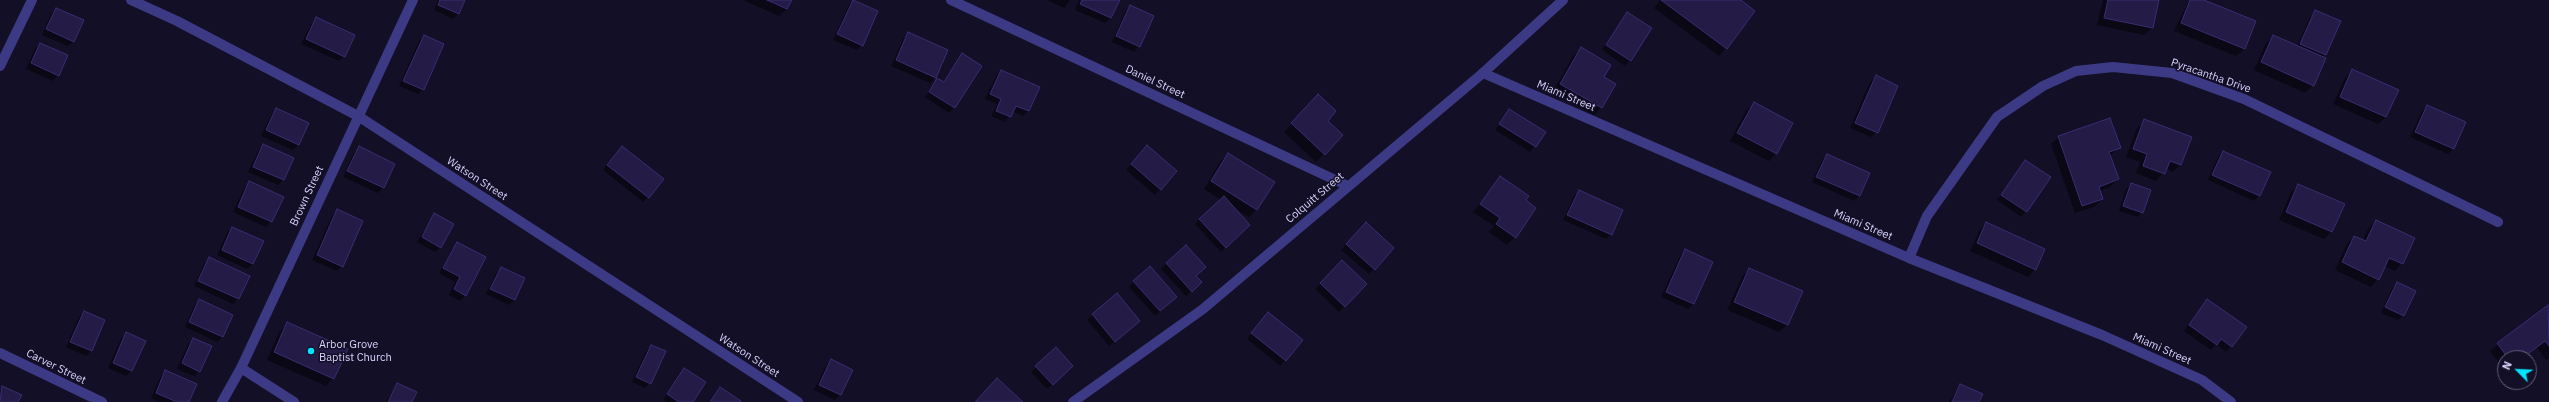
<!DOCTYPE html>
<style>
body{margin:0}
#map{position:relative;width:2549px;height:402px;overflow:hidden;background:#130f26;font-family:"IBM Plex Sans",sans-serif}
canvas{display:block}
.north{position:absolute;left:2497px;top:350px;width:40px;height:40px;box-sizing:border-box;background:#130f26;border:1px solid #625e7d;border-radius:50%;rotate:294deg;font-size:11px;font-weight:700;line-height:16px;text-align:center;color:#d9d4ff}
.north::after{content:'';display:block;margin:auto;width:14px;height:18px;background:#00e5ff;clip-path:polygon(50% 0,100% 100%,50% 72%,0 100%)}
</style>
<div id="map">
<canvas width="2549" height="402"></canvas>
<div class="north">N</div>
</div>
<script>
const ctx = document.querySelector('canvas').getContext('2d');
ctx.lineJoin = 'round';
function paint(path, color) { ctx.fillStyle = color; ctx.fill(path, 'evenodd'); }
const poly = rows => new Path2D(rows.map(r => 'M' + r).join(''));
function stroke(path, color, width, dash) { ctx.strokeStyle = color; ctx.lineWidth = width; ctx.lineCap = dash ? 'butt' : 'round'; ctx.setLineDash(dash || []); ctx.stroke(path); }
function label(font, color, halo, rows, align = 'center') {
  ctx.font = font + ' "IBM Plex Sans",sans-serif'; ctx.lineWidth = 3; ctx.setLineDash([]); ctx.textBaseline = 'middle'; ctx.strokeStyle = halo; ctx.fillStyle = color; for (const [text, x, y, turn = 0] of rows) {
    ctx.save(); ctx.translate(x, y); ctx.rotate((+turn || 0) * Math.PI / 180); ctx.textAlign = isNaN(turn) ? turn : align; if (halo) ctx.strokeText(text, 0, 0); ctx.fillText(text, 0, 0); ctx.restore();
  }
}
const shadow = poly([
 [438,0,464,0,458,14,453,19,434,10],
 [743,0,790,0,787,9,779,16],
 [1047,0,1070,0,1064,8],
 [1079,0,1119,0,1111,18,1105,23,1075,10],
 [1660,0,1739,0,1726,48,1719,56,1654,8],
 [2103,0,2158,0,2152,28,2144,35,2097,25],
 [2189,0,2202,0,2255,22,2244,49,2236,56,2174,31],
 [853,1,862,45,857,50,833,40,848,6],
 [1130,6,1139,46,1134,52,1112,42,1125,12],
 [56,9,74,41,68,46,42,35,51,14],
 [2315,11,2325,54,2322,57,2313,85,2305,93,2254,70,2266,43,2274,36,2297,46,2310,17],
 [1627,14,1630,60,1625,66,1602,50],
 [316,18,344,56,339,61,301,44,311,24],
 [909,33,947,50,935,78,930,83,891,66,903,39],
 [424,36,423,89,418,94,399,86,419,41],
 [40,44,58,75,53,81,26,69,35,49],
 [1581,49,1603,77,1601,107,1594,115,1553,92,1573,56],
 [962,54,954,107,949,113,925,97,938,79,943,83],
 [2353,70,2386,117,2378,124,2333,104,2345,78],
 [1001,71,1038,88,1028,111,1023,116,1012,111,1005,122,991,116,997,104,985,99,996,76],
 [1876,77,1877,132,1871,137,1850,128,1870,82],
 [1311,103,1342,135,1316,162,1284,132],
 [1754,103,1776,153,1769,161,1730,141,1746,111],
 [2427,106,2465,122,2453,149,2448,154,2410,137,2422,111],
 [276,109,308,123,298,145,293,150,261,136,271,115],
 [1509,110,1544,132,1530,152,1495,130],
 [2145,121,2181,164,2173,172,2166,169,2156,181,2136,173,2140,162,2126,157,2137,128],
 [2059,137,2119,147,2110,156,2118,179,2110,187,2099,191,2102,199,2094,207,2075,213,2051,144],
 [263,145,293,159,283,180,278,185,248,172,258,151],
 [622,147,648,197,643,202,603,170],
 [359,148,394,164,383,188,378,193,343,177,354,153],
 [1142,152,1176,171,1155,195,1126,170],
 [2223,152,2260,195,2254,201,2208,180,2218,157],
 [1228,155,1257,209,1249,217,1232,207,1244,231,1221,252,1195,224,1221,200,1204,189,1220,162],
 [1827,155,1869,174,1859,196,1854,201,1812,182,1822,160],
 [2026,161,2050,178,2021,217,1997,200],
 [1500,178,1515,237,1507,245,1489,232,1494,226,1473,212],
 [249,183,271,221,266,227,233,212,244,188],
 [2131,184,2142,212,2137,217,2119,211,2126,189],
 [2299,185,2343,205,2331,232,2324,239,2279,220,2291,192],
 [1579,191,1611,234,1606,239,1563,220,1574,196],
 [337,210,342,266,337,271,312,260,332,216],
 [435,214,441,247,435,252,417,242],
 [2376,221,2402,263,2395,271,2384,266,2378,279,2371,287,2335,270,2347,244,2354,237,2363,241,2368,229],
 [1986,223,2035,269,2028,277,1970,251,1979,231],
 [232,228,253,264,247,269,217,255,227,233],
 [1360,229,1393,248,1369,274,1341,250],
 [457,243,465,295,460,301,449,295,455,282,439,273],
 [1186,246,1195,276,1201,282,1186,296,1161,269],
 [1685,250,1693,304,1688,309,1661,297,1680,256],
 [209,258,238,299,233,304,194,286,204,264],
 [1342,261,1366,284,1339,312,1315,289],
 [501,268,524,278,514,300,509,305,486,294,496,273],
 [1749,269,1801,292,1787,325,1779,332,1727,310,1742,277],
 [1134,281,1170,302,1155,316,1129,287],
 [2397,283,2404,315,2398,320,2381,313,2392,288],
 [199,300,223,336,217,342,185,327,194,306],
 [2207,300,2231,346,2226,352,2216,344,2211,350,2184,331],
 [2548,307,2549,358,2546,360,2537,348,2524,358,2505,358,2505,371,2490,351],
 [84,312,104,321,91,351,86,356,66,347,79,317],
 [1093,315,1133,326,1109,346,1087,320],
 [1263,318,1302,340,1280,366,1247,339],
 [288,323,333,378,326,386,267,360,280,331],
 [127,333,144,341,131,371,126,376,108,368,121,338],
 [193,339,200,371,194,376,177,369,188,344],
 [651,346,650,383,645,388,632,382,646,351],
 [831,361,840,395,835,400,814,390,826,366],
 [1036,367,1066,371,1047,389,1031,372],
 [684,370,692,402,666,402,663,400],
 [165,371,188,402,160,402,151,398,160,377],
 [397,384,411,402,386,402],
 [1960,385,1978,402,1949,402],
 [2,387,17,402,0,402]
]);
const building = poly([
 [440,0,465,0,459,14,438,5,440,0],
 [767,0,792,0,787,9,767,0],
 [853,0,878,11,863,46,837,34,853,0],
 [1082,0,1120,0,1111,18,1080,4,1082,0],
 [1661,0,1741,0,1755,11,1727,49,1661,0],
 [2108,0,2159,0,2153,28,2104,18,2108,0],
 [2190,0,2204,0,2256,21,2245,49,2181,23,2190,0],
 [1130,5,1154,16,1140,47,1116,36,1130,5],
 [56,8,84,20,74,42,46,29,56,8],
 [2315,10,2341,21,2326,55,2300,44,2315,10],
 [1627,12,1652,28,1631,61,1606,45,1627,12],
 [316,17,355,35,345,57,306,39,316,17],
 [908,32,948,50,936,78,896,60,908,32],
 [424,35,444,44,424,90,403,81,424,35],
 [2273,35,2326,58,2314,86,2261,62,2273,35],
 [40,43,68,55,59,76,31,63,40,43],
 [1581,47,1611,65,1604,77,1616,84,1602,108,1560,84,1581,47],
 [962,53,982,66,955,108,929,92,937,78,944,82,962,53],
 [2352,69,2399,90,2386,117,2340,97,2352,69],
 [1001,70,1040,87,1029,111,1016,106,1011,117,996,111,1001,99,990,94,1001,70],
 [1876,75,1898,86,1878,133,1855,123,1876,75],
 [1318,94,1336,111,1328,121,1343,135,1325,155,1291,123,1318,94],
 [1754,102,1793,123,1777,154,1737,133,1754,102],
 [2427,105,2466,122,2454,149,2415,132,2427,105],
 [276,108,309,123,299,145,266,130,276,108],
 [1509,109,1546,132,1536,147,1499,124,1509,109],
 [2110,118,2121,148,2109,152,2119,179,2099,187,2103,199,2082,206,2058,136,2110,118],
 [2144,119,2192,137,2181,165,2170,161,2165,174,2143,166,2147,154,2133,149,2144,119],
 [263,144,294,158,284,180,253,167,263,144],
 [1147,145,1177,171,1161,190,1131,164,1147,145],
 [359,146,395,164,384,188,347,171,359,146],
 [622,146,664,179,649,198,607,165,622,146],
 [2223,151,2271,172,2260,196,2212,175,2223,151],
 [1228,153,1275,182,1257,210,1211,181,1228,153],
 [1827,154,1870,173,1860,196,1816,177,1827,154],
 [2025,160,2051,177,2027,212,2001,195,2025,160],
 [1500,176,1529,196,1526,200,1536,208,1516,238,1496,224,1500,218,1480,204,1500,176],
 [249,181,284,197,272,222,238,207,249,181],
 [2131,183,2151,190,2143,213,2123,206,2131,183],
 [2298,184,2345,204,2332,232,2286,212,2298,184],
 [1579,190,1623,210,1612,235,1567,215,1579,190],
 [1224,196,1250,225,1226,248,1199,219,1224,196],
 [337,209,363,221,343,267,317,255,337,209],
 [434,213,454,224,441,248,422,237,434,213],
 [2376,220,2415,238,2403,264,2389,258,2379,280,2342,262,2354,236,2366,241,2376,220],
 [1366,222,1394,248,1375,270,1346,244,1366,222],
 [1986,222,2045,249,2036,270,1977,243,1986,222],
 [232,227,264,241,253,264,222,250,232,227],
 [457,242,486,257,466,296,454,289,460,277,443,268,457,242],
 [1186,245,1206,267,1196,276,1202,282,1192,292,1166,263,1186,245],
 [1685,249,1713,262,1694,304,1666,292,1685,249],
 [209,257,250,276,239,299,198,281,209,257],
 [1342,260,1367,284,1345,307,1320,283,1342,260],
 [1150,266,1177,297,1160,311,1133,281,1150,266],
 [501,267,525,278,515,300,490,289,501,267],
 [1749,268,1803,291,1788,325,1734,302,1749,268],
 [2397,282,2416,291,2404,316,2385,307,2397,282],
 [1117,293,1140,321,1115,342,1092,314,1117,293],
 [199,299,233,315,223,337,189,322,199,299],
 [2207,299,2247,327,2232,347,2221,339,2217,345,2189,325,2207,299],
 [2548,305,2549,346,2545,341,2523,358,2508,358,2497,343,2548,305],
 [84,311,105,320,92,351,70,342,84,311],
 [1268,312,1303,340,1286,361,1251,333,1268,312],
 [287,322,348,349,334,379,274,352,287,322],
 [126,332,146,341,132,371,113,363,126,332],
 [193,338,212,346,200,372,182,363,193,338],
 [651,345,666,351,651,384,636,377,651,345],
 [1056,347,1073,366,1053,385,1035,366,1056,347],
 [831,359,853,370,841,395,819,385,831,359],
 [684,368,706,382,693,402,679,402,667,394,684,368],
 [165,370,197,384,189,402,177,402,156,393,165,370],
 [997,378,1023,402,975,402,997,378],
 [397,383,417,392,412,402,388,402,397,383],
 [1960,384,1983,394,1979,402,1952,402,1960,384],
 [2,386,22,395,18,402,0,402,2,386],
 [720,387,741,401,740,402,710,402,720,387]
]);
const minor = poly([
 [131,0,177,21,358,116,798,402],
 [951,0,1348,186],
 [0,66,32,0],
 [1483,73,1909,258,2102,335,2202,380,2231,402],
 [1909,258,1927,216,1997,117,2043,86,2076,71,2113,67,2172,73,2244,99,2498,222],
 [0,353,102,402],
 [241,368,294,402],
 [222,402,241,368,413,0]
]);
const tertiary = poly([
 [1073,402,1203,309,1483,73,1563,0]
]);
const markers = [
 [311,351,4,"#00e5ff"]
];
const streetNames = [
 ["Pyracantha Drive",2211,76,19],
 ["Daniel Street",1155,82,25],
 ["Miami Street",1566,96,23],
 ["Watson Street",477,179,33],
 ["Brown Street",307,196,-65],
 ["Colquitt Street",1315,198,-40],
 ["Miami Street",1863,225,23],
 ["Miami Street",2162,349,24],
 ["Watson Street",749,356,33],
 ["Carver Street",56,367,26]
];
const poiNames = [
 ["Arbor Grove",319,345],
 ["Baptist Church",319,358]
];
paint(shadow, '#0007');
paint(building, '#241b47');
stroke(building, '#3b2d73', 1);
stroke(minor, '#3d3a85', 10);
stroke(tertiary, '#3d3a85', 10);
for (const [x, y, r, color] of markers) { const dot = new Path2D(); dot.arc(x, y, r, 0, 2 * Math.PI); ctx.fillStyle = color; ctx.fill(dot); stroke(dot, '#130f26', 1.5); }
label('11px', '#d9d4ff', '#130f26', streetNames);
label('11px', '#d9d4ff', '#130f26', poiNames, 'left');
</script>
